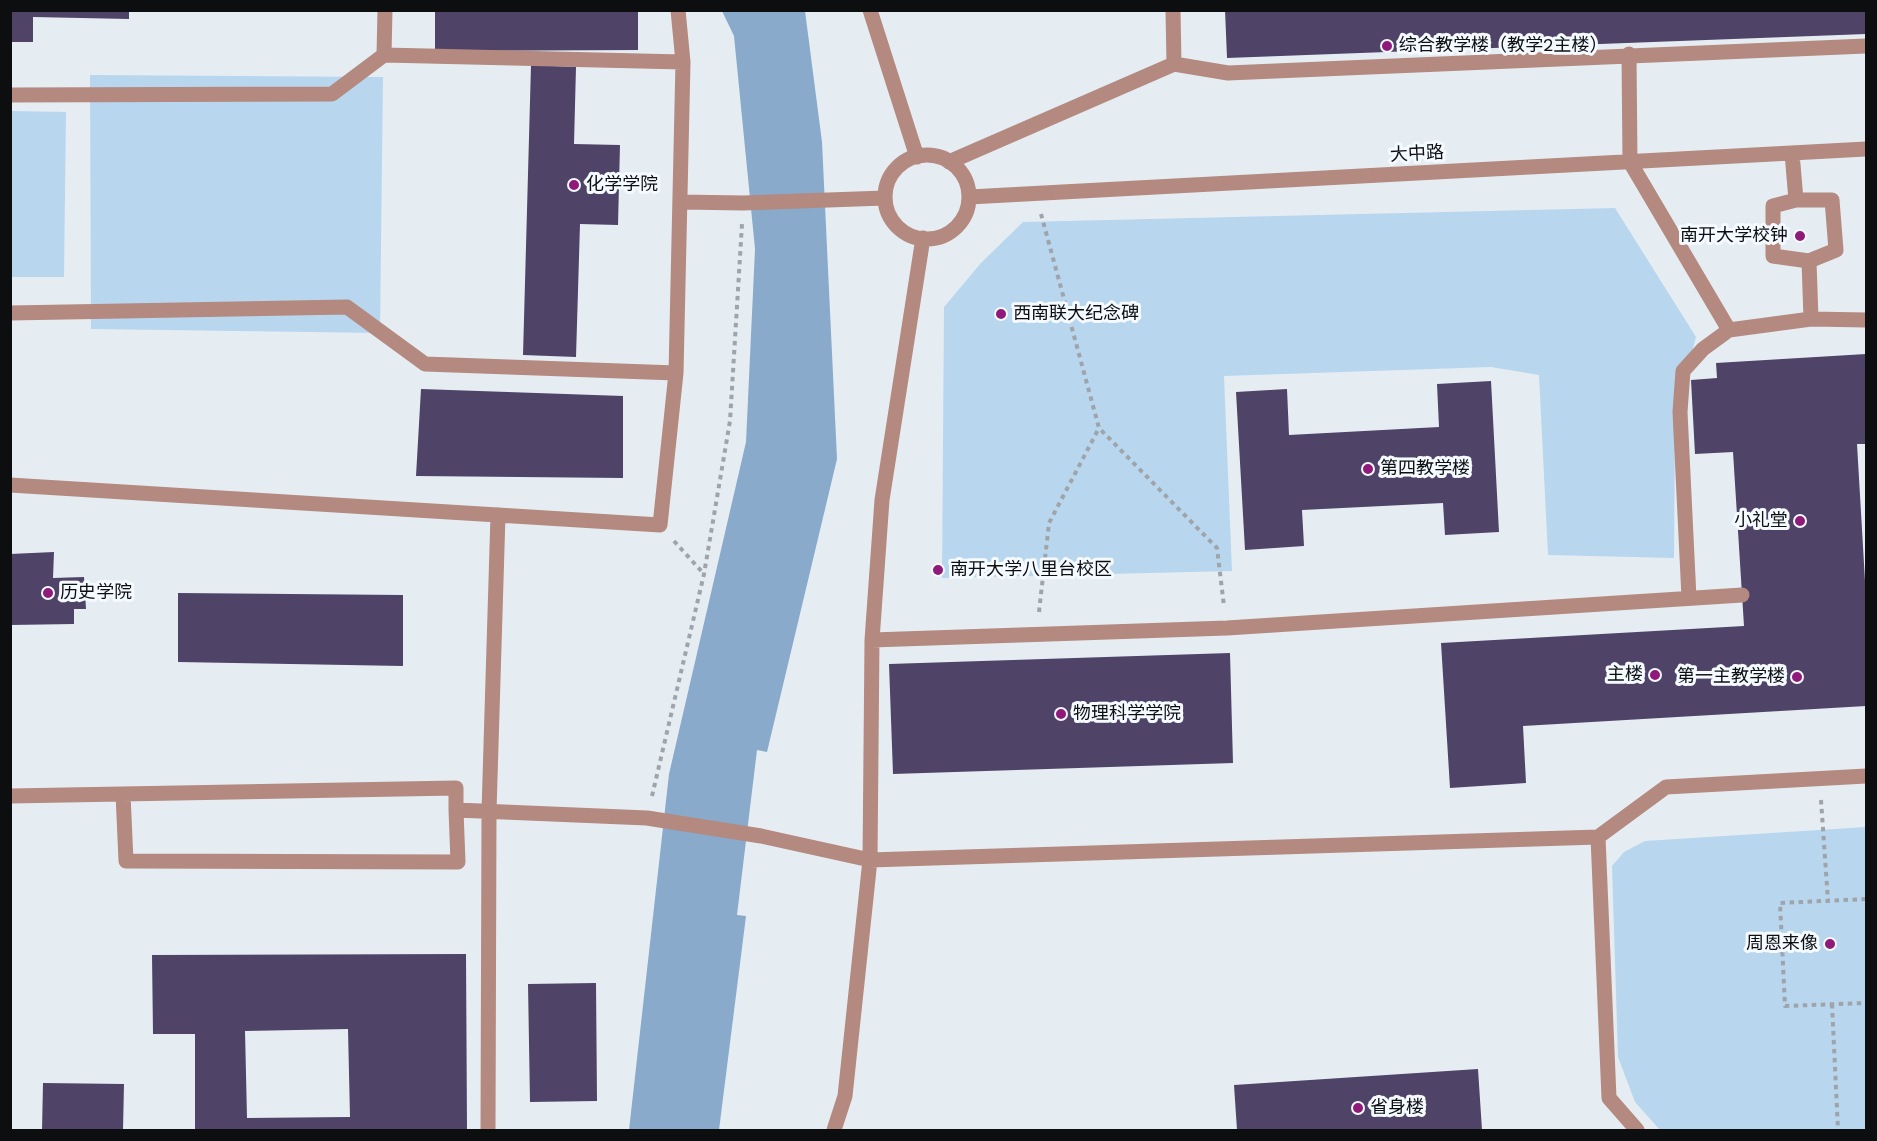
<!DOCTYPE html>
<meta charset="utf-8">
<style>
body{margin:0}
#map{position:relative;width:1877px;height:1141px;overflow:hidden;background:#e5edf3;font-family:"Work Sans",sans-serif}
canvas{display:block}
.frame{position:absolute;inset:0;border:12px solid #0c0e10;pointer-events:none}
</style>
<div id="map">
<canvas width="1877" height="1141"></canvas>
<div class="frame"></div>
</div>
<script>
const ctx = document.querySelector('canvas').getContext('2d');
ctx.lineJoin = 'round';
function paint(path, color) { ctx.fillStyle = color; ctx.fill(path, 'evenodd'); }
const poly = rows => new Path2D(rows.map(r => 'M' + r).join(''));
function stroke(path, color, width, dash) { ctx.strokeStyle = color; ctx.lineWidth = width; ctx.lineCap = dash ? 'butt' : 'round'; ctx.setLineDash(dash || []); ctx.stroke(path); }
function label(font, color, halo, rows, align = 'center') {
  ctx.font = font + ' "Work Sans","Noto Sans SC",sans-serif'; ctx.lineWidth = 6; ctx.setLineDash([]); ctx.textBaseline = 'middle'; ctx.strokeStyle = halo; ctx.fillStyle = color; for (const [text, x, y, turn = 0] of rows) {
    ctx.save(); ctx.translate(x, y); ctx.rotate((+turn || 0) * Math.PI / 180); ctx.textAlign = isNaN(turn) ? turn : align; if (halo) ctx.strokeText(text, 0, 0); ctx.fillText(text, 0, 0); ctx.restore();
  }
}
const green = poly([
 [90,75,383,77,380,333,91,329],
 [11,111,66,112,64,277,11,277],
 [1615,208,1696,337,1675,415,1674,558,1548,555,1539,375,1491,367,1224,376,1232,571,942,578,944,307,981,263,1023,222],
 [1866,827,1866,1130,1660,1130,1635,1102,1618,1057,1612,866,1624,852,1645,841]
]);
const water = poly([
 [722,11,805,11,822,142,837,459,767,752,757,750,737,915,746,916,719,1130,629,1130,669,774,746,442,755,249,734,36]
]);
const building = poly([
 [10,10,129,10,129,19,33,17,33,42,10,42],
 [435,10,638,10,638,50,435,51],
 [1225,10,1866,10,1866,34,1227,58],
 [531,65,576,67,574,144,620,145,618,225,580,224,576,357,523,355],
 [1866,354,1866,444,1857,444,1866,598,1866,706,1523,726,1526,783,1450,788,1441,643,1744,626,1733,452,1695,454,1691,380,1717,378,1716,363],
 [1491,381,1499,532,1445,535,1443,503,1302,510,1304,546,1245,550,1236,392,1287,389,1289,435,1439,427,1437,384],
 [421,389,623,396,623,478,416,476],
 [54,552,53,578,84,577,86,609,74,609,74,624,10,625,10,554],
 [178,593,403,595,403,666,178,662],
 [1230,653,1233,763,893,774,889,664],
 [466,954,467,1130,195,1130,195,1034,153,1034,152,955],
 [348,1029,350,1117,247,1118,245,1031],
 [596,983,597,1101,530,1102,528,984],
 [1478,1069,1482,1130,1237,1130,1234,1085],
 [43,1083,124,1084,123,1130,42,1130]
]);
const path = poly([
 [1041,214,1099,428,1217,548,1224,606],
 [674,541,704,574],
 [1039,612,1049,523,1099,428],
 [652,796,704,574,730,421,742,224],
 [1821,800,1828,901],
 [1866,899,1780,903,1785,1006,1866,1003],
 [1832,1004,1838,1130]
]);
const minor = poly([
 [870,10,917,157],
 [1629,54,1630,162,1729,330,1811,319,1866,320],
 [384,55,385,10],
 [1174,64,1228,73,1866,46],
 [10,95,332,94,384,55,683,62],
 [1792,153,1796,200,1832,200,1836,250,1809,261,1811,319],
 '885 197a42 42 0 1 1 84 0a42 42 0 1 1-84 0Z',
 [949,162,1174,64,1173,10],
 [969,197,1866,149],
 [1796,200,1773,206,1773,256,1809,261],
 [682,202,743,203,885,198],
 [10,313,347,307,425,364,676,373],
 [10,485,660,525,676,373,683,62,678,10],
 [1689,598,1680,412,1683,371,1703,349,1729,330],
 [872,640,1227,628,1742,595],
 [123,794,126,861,458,862,456,810],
 [10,796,456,788,456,810,647,818,761,836,870,860,1598,837],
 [488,1130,489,811,498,515],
 [834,1130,845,1096,870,860,872,640,882,500,923,238],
 [1637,1130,1609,1098,1598,837,1666,787,1866,776]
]);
const markers = [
 [1387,46,6,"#901a79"],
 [574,185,6,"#901a79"],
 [1800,236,6,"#901a79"],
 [1001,314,6,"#901a79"],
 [1368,469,6,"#901a79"],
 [1800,521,6,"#901a79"],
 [938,570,6,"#901a79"],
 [48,593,6,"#901a79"],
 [1655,675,6,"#901a79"],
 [1797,677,6,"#901a79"],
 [1061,714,6,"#901a79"],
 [1830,944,6,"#901a79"],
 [1358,1108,6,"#901a79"]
];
const poiNames = [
 ["综合教学楼（教学2主楼）",1399,46],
 ["化学学院",586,185],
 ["南开大学校钟",1788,236,"right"],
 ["西南联大纪念碑",1013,314],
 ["第四教学楼",1380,469],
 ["小礼堂",1788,521,"right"],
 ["南开大学八里台校区",950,570],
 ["历史学院",60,593],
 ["主楼",1643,675,"right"],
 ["第一主教学楼",1785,677,"right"],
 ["物理科学学院",1073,714],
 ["周恩来像",1818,944,"right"],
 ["省身楼",1370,1108]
];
const streetNames = [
 ["大中路",1417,154,-3]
];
paint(green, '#b8d6ee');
paint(water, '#89aacb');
paint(building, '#4f4367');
stroke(path, '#9ea4a9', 4, [4.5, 4.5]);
stroke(minor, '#b4897f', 15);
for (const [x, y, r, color] of markers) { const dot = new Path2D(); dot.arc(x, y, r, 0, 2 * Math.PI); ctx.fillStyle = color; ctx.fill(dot); stroke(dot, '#f4faff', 2); }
label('18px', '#0c0e10', '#f4faff', poiNames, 'left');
label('18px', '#0c0e10', '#f4faff', streetNames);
</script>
